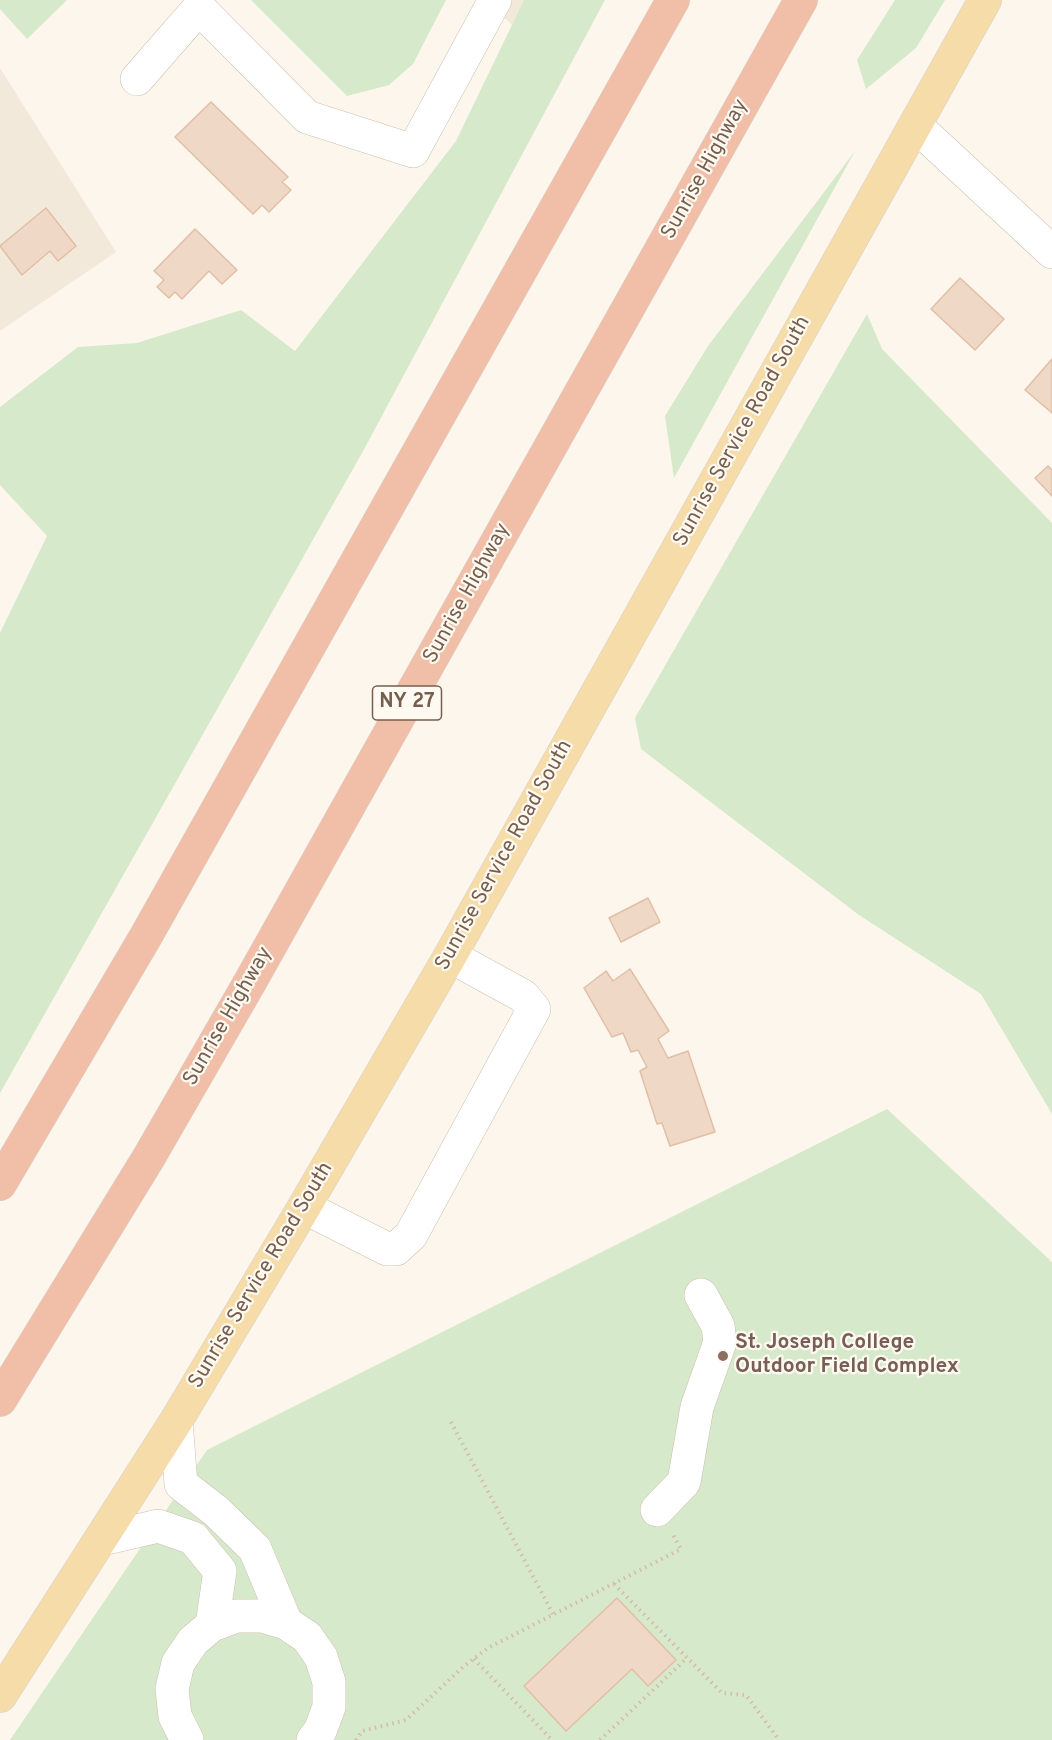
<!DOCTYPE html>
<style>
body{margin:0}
canvas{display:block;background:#fcf6ec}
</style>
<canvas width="1052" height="1740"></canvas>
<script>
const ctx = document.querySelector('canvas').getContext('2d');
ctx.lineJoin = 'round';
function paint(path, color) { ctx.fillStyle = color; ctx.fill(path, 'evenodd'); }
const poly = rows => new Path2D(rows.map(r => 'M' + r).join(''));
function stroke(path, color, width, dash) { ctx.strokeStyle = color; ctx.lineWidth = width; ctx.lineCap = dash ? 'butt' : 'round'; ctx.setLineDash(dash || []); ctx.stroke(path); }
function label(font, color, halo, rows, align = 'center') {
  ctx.font = font + ' Overpass,sans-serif'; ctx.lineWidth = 4.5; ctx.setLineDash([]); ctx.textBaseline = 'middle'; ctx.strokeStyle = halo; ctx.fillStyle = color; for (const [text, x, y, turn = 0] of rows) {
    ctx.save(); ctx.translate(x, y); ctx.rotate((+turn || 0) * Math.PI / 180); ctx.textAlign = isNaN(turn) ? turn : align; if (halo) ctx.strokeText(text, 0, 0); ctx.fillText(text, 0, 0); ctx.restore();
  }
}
const residential = poly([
 [486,0,551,0,529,41],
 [0,68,116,252,0,331]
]);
const green = poly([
 [0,0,67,0,27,39,0,9],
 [251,0,446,0,413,64,389,85,347,96],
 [524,0,605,0,362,453,0,1093,0,633,47,536,0,485,0,407,78,347,137,343,241,310,295,351,456,141],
 [895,0,945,0,916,48,866,89,857,60],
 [855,151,674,478,665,416,708,346],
 [867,314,882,349,1052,523,1052,1114,981,994,859,915,641,749,635,718],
 [887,1109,1052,1262,1052,1740,10,1740,207,1450]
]);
const building = poly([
 [211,102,288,177,282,182,291,190,269,212,262,205,253,214,175,137,211,102],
 [46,208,76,246,58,261,50,251,22,275,0,246,46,208],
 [195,229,237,270,222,284,209,271,182,299,175,292,169,298,157,287,164,280,154,271,195,229],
 [960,278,1004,319,975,350,931,309,960,278],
 [1052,359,1052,413,1025,390,1052,359],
 [1048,466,1052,470,1052,496,1035,478,1048,466],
 [648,898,660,922,621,942,609,918,648,898],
 [630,969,669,1031,658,1039,668,1058,688,1051,715,1132,670,1146,662,1123,657,1124,640,1071,647,1067,638,1050,631,1052,623,1033,612,1037,584,988,606,971,613,981,630,969],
 [617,1598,676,1660,648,1686,632,1669,566,1731,524,1686,617,1598]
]);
const path = poly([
 [451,1422,553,1614],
 [614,1584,722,1693,746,1695,779,1740],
 [474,1659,552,1740],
 [356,1740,362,1731,406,1720,463,1667,488,1648,681,1549,673,1535],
 [600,1740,687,1658]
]);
const minor = poly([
 [137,79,199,8,307,117,413,151,495,0],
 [915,125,1052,252],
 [304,1207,387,1249,396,1249,411,1235,534,1009,523,996,450,956],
 [176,1421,181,1484,216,1511,255,1549,286,1623],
 [657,1510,684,1482,697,1407,720,1342,718,1326,701,1295],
 [103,1539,158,1526,193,1538,220,1571,212,1625],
 [187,1740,175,1716,172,1689,178,1663,193,1641,212,1625,236,1616,262,1616,286,1623,307,1637,321,1657,329,1682,329,1707,320,1731,313,1740]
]);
const major = poly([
 [0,1696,176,1421,304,1207,450,956,985,0]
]);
const highway = poly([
 [0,1184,146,936,673,0],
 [0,1400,149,1157,250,982,801,0]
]);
const markers = [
 [723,1356,6,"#8d6e63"]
];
const shields = [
 [407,703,69]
];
const shieldNames = [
 ["NY 27",407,703]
];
const streetNames = [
 ["Sunrise Highway",706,170,-61],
 ["Sunrise Service Road South",743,432,-61],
 ["Sunrise Highway",468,594,-61],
 ["Sunrise Service Road South",505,856,-61],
 ["Sunrise Highway",229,1017,-60],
 ["Sunrise Service Road South",262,1276,-59]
];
const educationNames = [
 ["St. Joseph College",735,1344],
 ["Outdoor Field Complex",735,1368]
];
paint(residential, '#f3e9db');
paint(green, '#d6e9ca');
paint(building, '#efd8c5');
stroke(building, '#e1bfa6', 1.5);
stroke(minor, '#cebfb1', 34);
stroke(major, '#d9d2ce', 34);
stroke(highway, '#d9d2ce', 34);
stroke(path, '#d5bba8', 4, [1.5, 4.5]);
stroke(minor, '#fff', 33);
stroke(major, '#f5dca9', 33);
stroke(highway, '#f1bea7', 33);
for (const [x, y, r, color] of markers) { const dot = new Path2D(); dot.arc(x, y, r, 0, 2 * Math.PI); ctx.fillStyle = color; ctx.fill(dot); stroke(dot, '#fefaf2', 2); }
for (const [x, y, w] of shields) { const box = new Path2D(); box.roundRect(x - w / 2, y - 17, w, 34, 4.5); ctx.fillStyle = '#fefaf2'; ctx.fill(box); stroke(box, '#765f4f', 1.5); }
label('bold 20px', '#765f4f', null, shieldNames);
label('21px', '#765f4f', '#fefaf2', streetNames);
label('bold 21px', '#785e54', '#fefaf2', educationNames, 'left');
</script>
